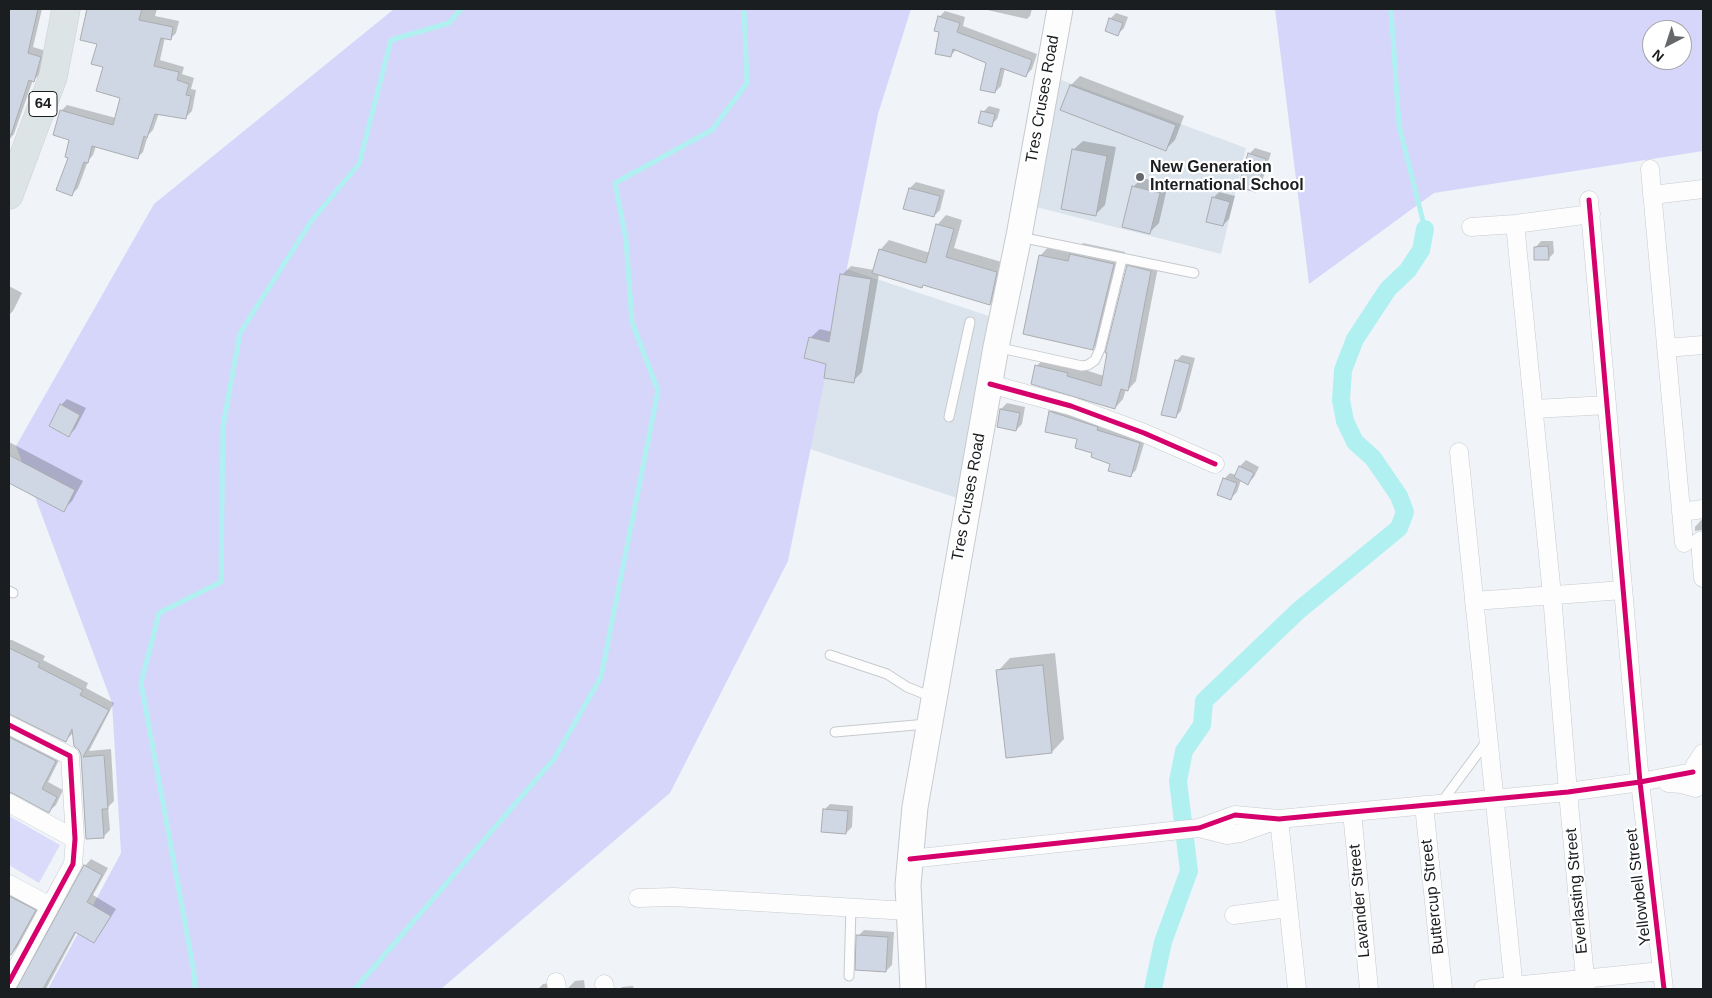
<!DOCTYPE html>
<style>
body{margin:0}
#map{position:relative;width:1712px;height:998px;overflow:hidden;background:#f0f4f8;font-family:Helvetica,sans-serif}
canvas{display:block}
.frame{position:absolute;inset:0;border:10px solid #1b1e20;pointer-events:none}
.north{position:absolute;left:1642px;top:20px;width:50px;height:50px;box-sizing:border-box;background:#fff;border:1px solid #a4a5a6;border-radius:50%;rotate:220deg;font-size:14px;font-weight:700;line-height:20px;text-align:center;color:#1b1e20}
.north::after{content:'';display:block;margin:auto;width:18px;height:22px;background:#66696c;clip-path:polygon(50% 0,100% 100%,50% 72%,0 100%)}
</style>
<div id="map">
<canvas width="1712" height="998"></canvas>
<div class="frame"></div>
<div class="north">N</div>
</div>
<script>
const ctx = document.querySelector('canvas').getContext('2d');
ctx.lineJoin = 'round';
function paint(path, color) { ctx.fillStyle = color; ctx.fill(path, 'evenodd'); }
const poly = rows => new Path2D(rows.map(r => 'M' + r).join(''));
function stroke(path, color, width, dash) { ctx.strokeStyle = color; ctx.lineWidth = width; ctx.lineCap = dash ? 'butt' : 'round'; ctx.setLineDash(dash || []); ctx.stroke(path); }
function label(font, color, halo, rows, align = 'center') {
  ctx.font = font + ' Helvetica,sans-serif'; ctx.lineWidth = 4.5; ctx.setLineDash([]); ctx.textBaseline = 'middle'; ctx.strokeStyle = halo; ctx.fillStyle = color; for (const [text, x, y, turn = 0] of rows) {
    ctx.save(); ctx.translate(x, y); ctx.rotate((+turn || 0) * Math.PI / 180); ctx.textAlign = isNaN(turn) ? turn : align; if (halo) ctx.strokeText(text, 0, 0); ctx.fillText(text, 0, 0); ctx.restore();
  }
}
const built = poly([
 [1056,78,1246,148,1221,254,1036,207],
 [816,259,989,316,957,498,783,440]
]);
const green = poly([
 [9,816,60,845,39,883,9,865]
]);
const forest = poly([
 [394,9,911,9,878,114,788,561,670,793,441,989,48,989,121,853,112,703,16,446,154,204],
 [1275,9,1703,9,1703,151,1434,193,1309,284],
 [1652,30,1682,30,1682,60,1652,60]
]);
const shadow = poly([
 [9,9,42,9,33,47,46,51,40,75,33,80,14,134,9,140],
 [87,9,157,9,155,16,179,21,176,33,170,39,165,37,160,60,184,67,182,74,194,78,191,89,196,90,192,111,186,117,159,113,153,130,148,135,143,152,137,158,96,146,93,155,88,161,78,188,72,194,69,157,71,140,61,111,67,105,116,118,121,97,105,66,99,43,87,15,85,14],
 [983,9,1032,9,1030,16,1027,19],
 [945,11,965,17,963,26,1037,54,1032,69,1026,75,1005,68,1001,86,995,92,987,62,957,49,951,55,941,31,939,17],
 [1116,13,1128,17,1124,28,1118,34,1110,19],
 [1080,76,1184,116,1175,140,1166,149,1062,109,1071,85],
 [989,106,1000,109,997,119,991,125,983,112],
 [1083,141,1116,147,1105,205,1096,214,1073,150],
 [1255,148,1271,153,1261,185,1255,191,1249,154],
 [1142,178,1168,184,1159,223,1150,232,1133,187],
 [916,182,945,190,940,210,934,216,910,188],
 [1219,192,1235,196,1229,219,1223,225,1213,198],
 [946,215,962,220,954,248,1005,263,998,295,990,304,924,284,921,287,879,274,862,372,853,381,827,363,810,338,820,329,832,332,842,275,851,266,874,270,881,249,889,240,930,253,938,224],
 [1541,241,1553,241,1554,253,1548,259,1535,248],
 [1083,243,1125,252,1104,337,1092,349,1040,256,1051,244,1076,249],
 [1136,258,1159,262,1136,381,1128,390,1126,389,1123,399,1115,408,1037,366,1045,357,1104,376,1128,266],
 [9,286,22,293,13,311,9,315],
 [1182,355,1195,358,1181,411,1175,417,1176,361],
 [67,399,86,408,75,429,69,435,51,426,61,405],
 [1007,403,1025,407,1022,424,1016,430,1001,409],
 [1056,406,1146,437,1136,470,1130,476,1094,452,1050,412],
 [9,442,83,481,72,501,63,510,9,482],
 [1246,460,1259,467,1254,477,1248,483,1241,480,1237,492,1231,498,1224,479,1230,473,1236,475,1240,466],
 [1703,518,1703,530,1695,531,1695,527],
 [9,640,12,640,45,656,43,660,88,683,86,688,114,703,89,751,111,749,114,801,108,807,110,830,103,837,82,755,74,732,66,740,9,713],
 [1055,653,1064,739,1052,752,998,671,1010,658],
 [9,726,62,754,48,782,63,790,56,805,49,811,15,792,9,791],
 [830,804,853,806,852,827,846,833,824,810],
 [91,859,108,868,93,895,116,909,100,934,93,941,77,931,46,989,18,989,85,866],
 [9,885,41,904,18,947,11,954,9,952],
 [864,930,894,932,892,965,886,971,858,936],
 [584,980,585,989,568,989,569,987,575,981],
 [552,983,555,989,538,989,543,984],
 [633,986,634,989,620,989,622,987]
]);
const stream = poly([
 [1391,9,1399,125,1425,229],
 [195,989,194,972,141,683,159,613,221,582,223,426,240,333,312,220,359,164,391,40,449,23,461,9],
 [355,989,554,759,601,677,658,391,632,322,626,240,615,183,712,130,747,83,744,9]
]);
const canal = poly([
 [1153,989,1163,942,1189,871,1178,781,1184,751,1202,725,1204,701,1298,611,1399,528,1405,512,1399,496,1373,458,1355,442,1345,421,1341,400,1343,370,1355,339,1388,289,1408,270,1421,250,1425,229]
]);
const building = poly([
 [9,9,38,9,28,53,41,57,34,82,29,80,11,135,9,134,9,9],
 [87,9,142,9,139,20,173,27,171,40,161,38,154,66,179,72,177,80,189,84,186,95,191,96,186,119,155,114,147,138,144,136,138,159,92,146,88,163,84,162,72,196,56,190,68,158,65,157,69,140,53,135,60,110,113,125,120,98,96,91,103,67,91,64,97,44,80,40,87,9],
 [938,16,960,23,957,32,1032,60,1026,77,1001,68,995,93,980,90,986,63,953,49,951,57,935,54,939,32,934,31,938,16],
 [1109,18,1123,23,1118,36,1105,31,1109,18],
 [1070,85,1176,125,1166,151,1060,110,1070,85],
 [981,111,995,114,992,127,978,123,981,111],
 [1072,149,1107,156,1096,216,1061,209,1072,149],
 [1248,153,1266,159,1256,192,1238,187,1248,153],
 [1132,186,1160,193,1150,234,1122,227,1132,186],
 [909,188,940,196,934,217,903,209,909,188],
 [1212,197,1230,202,1223,226,1206,222,1212,197],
 [936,224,954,229,946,257,997,272,990,305,923,285,922,288,872,273,879,249,926,263,936,224],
 [1548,246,1549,260,1534,260,1534,247,1548,246],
 [1070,254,1114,264,1093,350,1023,334,1039,255,1068,261,1070,254],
 [1127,265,1151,271,1128,391,1121,389,1115,409,1031,384,1035,365,1068,373,1067,376,1101,386,1107,353,1105,353,1127,265],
 [840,274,871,279,854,383,824,378,826,364,804,358,809,337,829,342,840,274],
 [1175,360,1190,364,1176,418,1161,415,1175,360],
 [60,404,80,415,69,437,49,426,60,404],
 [1000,409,1020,413,1016,431,997,427,1000,409],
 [1049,411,1098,427,1097,430,1140,443,1131,477,1108,471,1110,464,1091,457,1092,453,1075,448,1077,439,1045,432,1049,411],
 [9,455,75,490,64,512,9,483,9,455],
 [1239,466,1254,473,1248,485,1234,477,1239,466],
 [1223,478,1237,483,1231,500,1217,495,1223,478],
 [9,648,40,663,38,667,83,690,80,695,109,710,83,757,104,755,108,809,102,809,104,838,86,839,81,755,79,750,74,746,72,729,66,742,9,714,9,648],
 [1043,665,1052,753,1006,758,996,670,1043,665],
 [9,737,56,761,42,789,57,797,49,813,14,794,9,792,9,737],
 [823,809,848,811,846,834,821,832,823,809],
 [84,865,102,875,87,902,111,916,94,943,75,932,43,989,16,989,84,865],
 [9,896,36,910,11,955,9,954,9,896],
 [856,935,888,937,886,972,855,970,856,935]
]);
const lane = poly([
 [1020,237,1194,273],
 [996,347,1082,366,1088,365,1095,360,1100,349,1122,259],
 [949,417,970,322],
 [9,591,13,593],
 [830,655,887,674,907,687,922,693,932,695],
 [835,732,927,724],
 [1441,803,1487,741],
 [849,976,851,908]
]);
const street = poly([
 [1650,169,1684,543],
 [1652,195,1703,189],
 [1589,200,1640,782,1664,989],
 [1515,224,1552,595,1568,792,1586,989],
 [1471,227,1515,224,1591,214],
 [1666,348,1703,345],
 [990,384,1071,406,1144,433,1215,464],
 [1535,409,1607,405],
 [1459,452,1514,989],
 [1681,512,1703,509],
 [1700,541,1703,578],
 [1474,601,1623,590],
 [9,725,70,756,75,839,73,864,9,982],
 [1694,782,1693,772,1695,765,1703,753],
 [1668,783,1682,784,1696,788],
 [9,803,75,839],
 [1424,805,1443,989],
 [1352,812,1369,989],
 [1279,819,1297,989],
 [1199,828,1227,835,1240,833,1274,821],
 [910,859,1199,828,1235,815,1279,819,1352,812,1568,792,1640,782,1693,772],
 [9,884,50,906],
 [638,898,674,897,908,911],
 [1234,915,1288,908],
 [556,982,557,989],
 [604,984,605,989],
 [1483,989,1662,971]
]);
const secondary = poly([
 [913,989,908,885,915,807,996,347,1019,236,1060,9]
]);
const primary = poly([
 [9,195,53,77,66,9]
]);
const cycleway = poly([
 [1589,200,1640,782,1664,989],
 [990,384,1071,406,1144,433,1215,464],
 [9,725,70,756,75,839,73,864,9,982],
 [910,859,1199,828,1235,815,1279,819,1352,812,1568,792,1640,782,1693,772]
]);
const markers = [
 [1140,177,5,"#66696c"]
];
const shields = [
 [43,104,28]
];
const shieldNames = [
 ["64",43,104]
];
const streetNames = [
 ["Tres Cruses Road",1043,99,-80],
 ["Tres Cruses Road",969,497,-80],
 ["Yellowbell Street",1639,887,-97],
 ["Everlasting Street",1577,891,-95],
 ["Buttercup Street",1433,897,-96],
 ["Lavander Street",1360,901,-95]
];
const poiNames = [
 ["New Generation",1150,168],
 ["International School",1150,186]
];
paint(built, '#dbe4ec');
paint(green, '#dadbfa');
paint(forest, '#d6d6fa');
paint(shadow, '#0003');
stroke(stream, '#b1f0f0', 5);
stroke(canal, '#b1f0f0', 18);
paint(building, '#d0d7e4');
stroke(building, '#aaacaf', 1);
stroke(lane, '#c7cacd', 11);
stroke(street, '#c7cacd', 19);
stroke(secondary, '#c7cacd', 27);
stroke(primary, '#ccced0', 29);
stroke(lane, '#fdfdfe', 9);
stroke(street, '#fdfdfe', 18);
stroke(secondary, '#fdfdfe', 25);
stroke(primary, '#dce4e6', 28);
stroke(cycleway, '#d6006c', 5);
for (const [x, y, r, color] of markers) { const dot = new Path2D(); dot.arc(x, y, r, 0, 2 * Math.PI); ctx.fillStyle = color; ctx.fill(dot); stroke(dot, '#fff', 2); }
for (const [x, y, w] of shields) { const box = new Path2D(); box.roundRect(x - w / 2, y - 12.5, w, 25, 4); ctx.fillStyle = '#fff'; ctx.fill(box); stroke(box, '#1b1e20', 1); }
label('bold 15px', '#1b1e20', null, shieldNames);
label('16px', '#1b1e20', '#fff', streetNames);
label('bold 16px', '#1b1e20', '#fff', poiNames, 'left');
</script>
